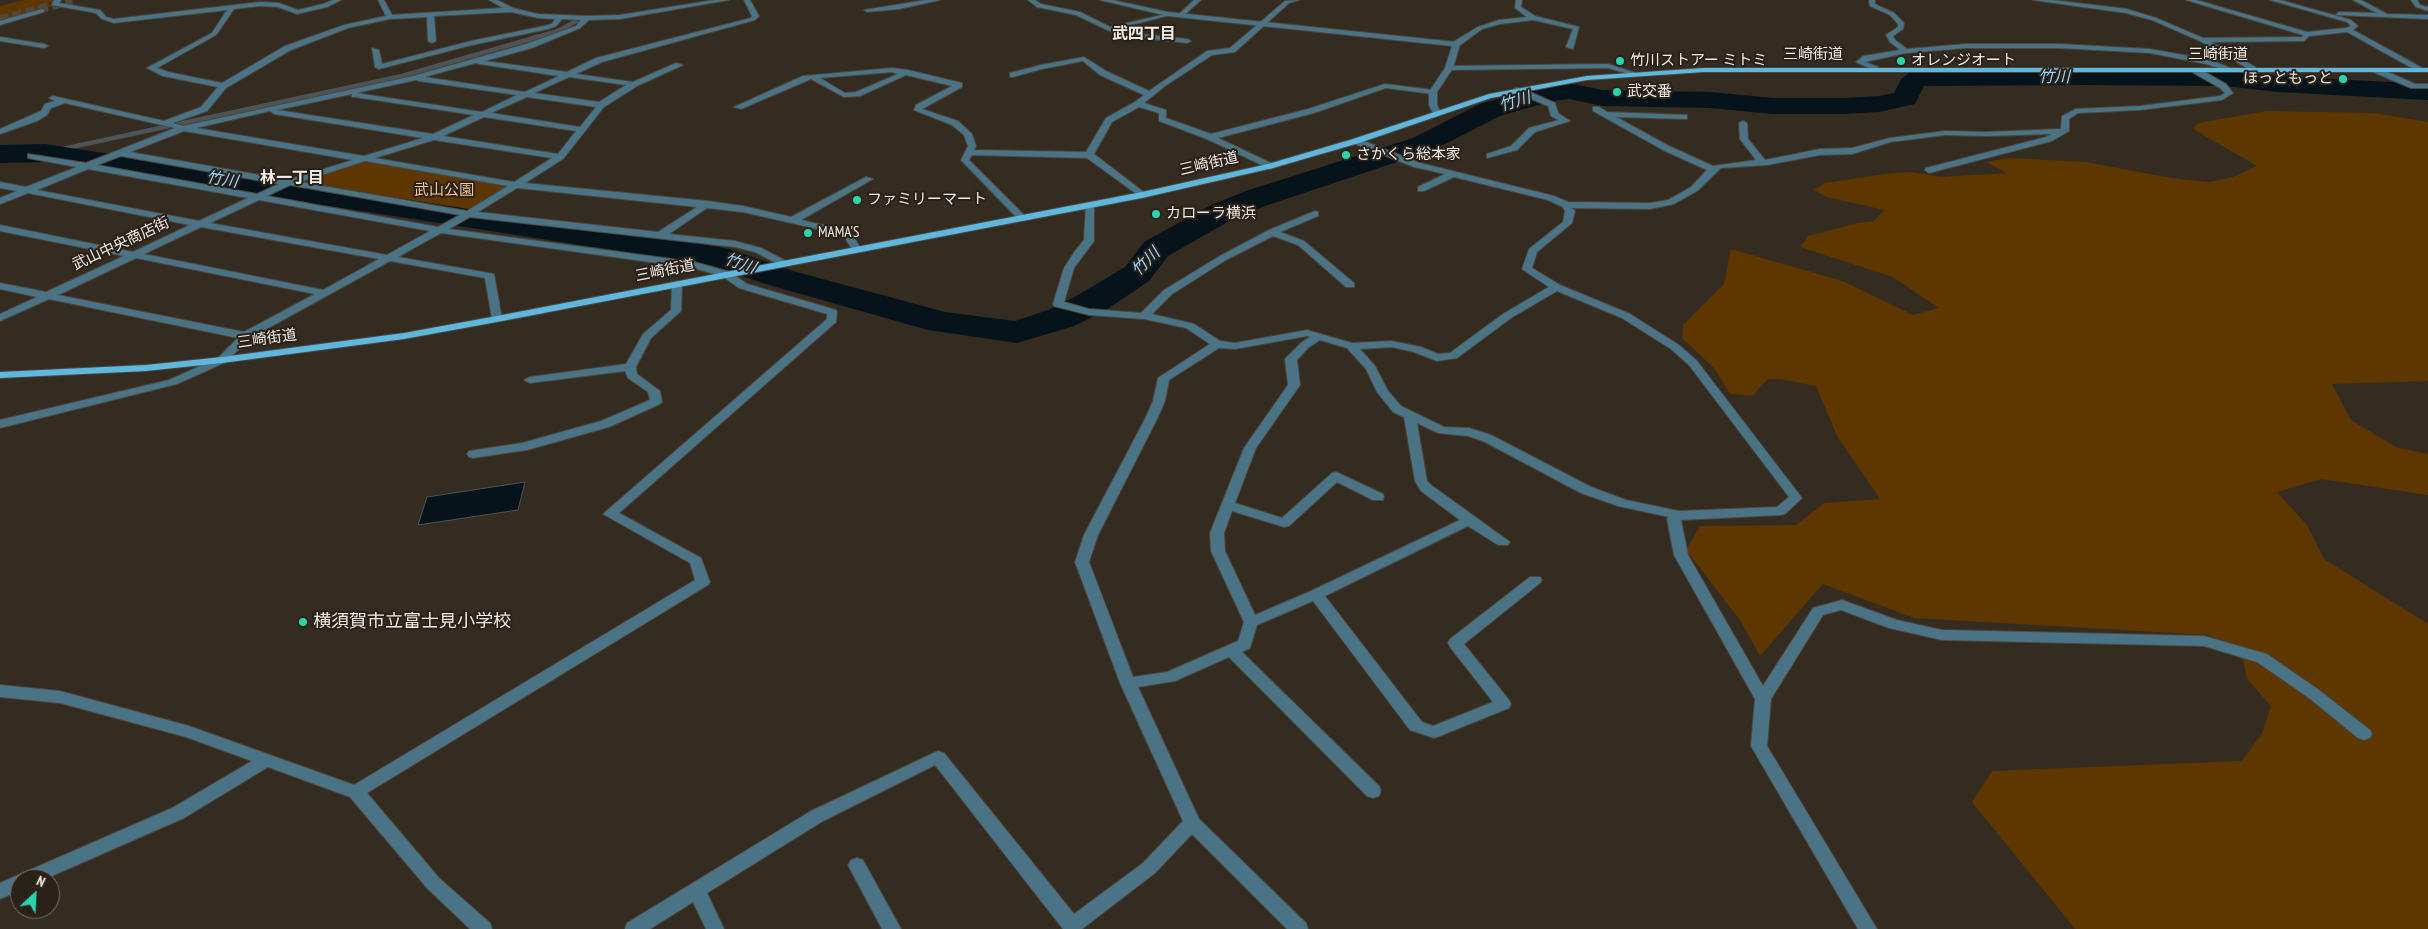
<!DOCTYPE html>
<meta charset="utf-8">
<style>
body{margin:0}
#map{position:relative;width:2428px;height:929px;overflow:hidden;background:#342b21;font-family:"PT Sans Narrow",sans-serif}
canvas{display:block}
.north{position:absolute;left:10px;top:869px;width:50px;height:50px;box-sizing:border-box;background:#2a2118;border:1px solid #7a726a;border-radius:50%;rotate:25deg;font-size:14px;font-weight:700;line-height:20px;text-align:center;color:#f1ebe5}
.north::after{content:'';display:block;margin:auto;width:18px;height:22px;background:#29d5ac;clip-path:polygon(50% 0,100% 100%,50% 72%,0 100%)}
</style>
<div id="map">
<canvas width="2428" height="929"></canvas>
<div class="north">N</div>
</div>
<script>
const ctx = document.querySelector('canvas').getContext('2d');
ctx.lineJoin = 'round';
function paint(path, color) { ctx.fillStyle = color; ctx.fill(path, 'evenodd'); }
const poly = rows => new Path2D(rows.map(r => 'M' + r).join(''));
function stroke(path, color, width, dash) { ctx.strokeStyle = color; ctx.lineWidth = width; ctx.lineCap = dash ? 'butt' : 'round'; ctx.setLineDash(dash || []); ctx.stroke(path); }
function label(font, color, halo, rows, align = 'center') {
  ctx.font = font + ' "PT Sans Narrow","Noto Sans JP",sans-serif'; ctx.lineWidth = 4; ctx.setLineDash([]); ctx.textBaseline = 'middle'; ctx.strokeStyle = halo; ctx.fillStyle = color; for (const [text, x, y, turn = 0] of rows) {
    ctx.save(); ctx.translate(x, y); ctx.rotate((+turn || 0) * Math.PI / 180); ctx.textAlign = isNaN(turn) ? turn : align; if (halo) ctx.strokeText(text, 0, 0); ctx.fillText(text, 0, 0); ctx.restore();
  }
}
const green = poly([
 [23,0,52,0,48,5,54,6,0,22,0,6],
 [2266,111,2375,113,2428,122,2428,381,2332,384,2351,420,2396,447,2428,454,2428,495,2321,479,2277,492,2307,525,2324,559,2428,624,2428,929,2075,929,1972,802,1992,771,2242,761,2262,733,2271,706,2247,679,2243,660,2209,635,1914,618,1823,584,1760,656,1740,620,1686,550,1700,526,1796,525,1824,503,1880,499,1837,436,1816,386,1780,379,1768,379,1752,396,1730,394,1714,368,1682,338,1683,325,1724,284,1731,249,1843,281,1913,315,1939,308,1893,277,1800,247,1808,236,1853,224,1874,221,1884,210,1827,197,1814,190,1825,183,1892,173,1910,172,1942,177,2007,173,1986,162,2009,158,2086,162,2171,178,2209,182,2233,177,2257,166,2193,129,2198,123],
 [364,159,518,185,469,214,290,182]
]);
const water = poly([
 [525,482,518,510,418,525,427,497,525,482]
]);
const streamFar1 = poly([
 [53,151,402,76,558,31,578,20]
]);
const stream = poly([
 [45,153,59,150]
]);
const river = poly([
 [2086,69,2225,70,2277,76,2428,84,2428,100,2277,92,2225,86,2086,85,1924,86,1915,104,1879,112,1845,114,1773,114,1710,108,1603,106,1569,99,1548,102,1500,116,1433,150,1268,205,1233,219,1168,256,1149,281,1106,310,1074,326,1017,343,928,330,769,285,710,265,45,162,0,163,0,145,45,144,501,214,630,231,729,249,793,271,945,312,1015,321,1048,310,1080,294,1125,267,1144,242,1211,205,1246,191,1413,138,1480,104,1545,86,1569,83,1603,90,1710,92,1773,98,1845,98,1879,96,1894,93,1901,79,1909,73,1918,70,2086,69]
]);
const motorwayTunnel = poly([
 [0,20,72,0]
]);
const minor = poly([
 [54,0,61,0,59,3,100,10,106,17,114,19,260,2,279,3,298,10,323,4,333,0,341,0,327,7,297,14,278,7,260,6,234,9,216,35,157,68,168,72,222,83,285,46,344,25,386,16,378,0,384,0,392,15,503,8,489,0,497,0,513,8,538,14,587,16,620,15,714,0,729,0,620,19,589,20,580,28,532,48,485,61,567,72,596,58,751,18,752,16,744,0,750,0,759,16,755,20,602,62,576,74,633,82,676,63,683,65,637,86,604,107,563,159,525,183,707,201,743,206,791,217,866,177,873,179,801,220,841,229,852,234,861,249,859,251,853,251,845,238,835,233,743,212,707,208,669,234,735,241,761,248,788,262,789,264,784,267,755,252,735,247,470,217,449,229,694,262,730,272,747,284,836,310,837,312,836,322,619,513,701,558,710,582,708,585,367,793,439,878,490,923,492,929,470,929,427,888,350,797,268,767,184,818,45,879,20,879,20,890,0,899,0,883,172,808,252,761,186,737,60,703,0,697,0,685,60,691,189,726,354,785,695,580,690,563,603,514,827,319,827,314,739,288,722,276,693,268,441,233,398,257,494,274,502,319,501,321,493,321,492,319,485,278,390,261,250,338,226,362,177,384,0,428,0,420,169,380,218,358,238,338,49,299,0,321,0,314,37,297,0,289,0,283,46,292,124,256,0,231,0,225,133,252,190,225,28,193,0,204,0,198,17,191,0,188,0,182,26,187,77,167,28,158,28,154,86,163,175,128,65,103,51,108,47,115,37,121,0,134,0,129,41,111,45,104,55,101,49,98,53,96,164,121,201,107,218,87,163,76,147,68,212,33,227,10,114,23,102,19,96,13,52,5,54,0],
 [511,12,538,18,555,19,552,24,544,26,471,41,382,64,379,50,372,48,375,67,379,69,472,45,548,29,556,26,562,19,581,20,576,26,526,44,413,76,183,126,173,123,207,111,226,88,291,50,348,28,390,19,427,17,428,41,432,43,436,41,434,16,511,12],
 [476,63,479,64,559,76,525,92,424,77,476,63],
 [569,77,626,85,599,102,534,93,569,77],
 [416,80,419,81,517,95,482,112,356,93,416,80],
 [352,94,352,97,355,97,474,115,433,134,277,110,352,94],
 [527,97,596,107,580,127,491,113,527,97],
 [270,111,274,114,423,138,364,156,196,128,270,111],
 [484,117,576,131,558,154,443,136,484,117],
 [184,131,353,160,288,180,130,152,184,131],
 [434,140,552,158,514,182,375,158,434,140],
 [121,156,279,184,257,194,97,165,121,156],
 [365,161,508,186,467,211,300,182,365,161],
 [88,169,248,198,199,221,37,190,88,169],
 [290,185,460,215,438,227,267,196,290,185],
 [517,188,518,188,697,207,658,232,478,212,517,188],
 [259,200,430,231,387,255,210,223,259,200],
 [201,227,379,259,323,290,144,254,201,227],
 [136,258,315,294,244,332,58,295,136,258],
 [926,0,940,0,899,9,867,12,864,10,926,0],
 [1028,0,1035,0,1041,4,1080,12,1110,27,1170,13,1170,15,1116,29,1122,32,1187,39,1191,41,1187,43,1118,35,1076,15,1037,7,1028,0],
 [1194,0,1201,0,1183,16,1179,16,1179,14,1194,0],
 [1299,0,1289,3,1235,52,1212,55,1165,86,1144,103,1166,110,1166,118,1211,134,1308,109,1385,84,1433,90,1437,92,1433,94,1386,88,1314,113,1218,138,1273,164,1273,168,1270,169,1207,139,1159,121,1159,113,1139,107,1112,122,1094,154,1145,193,1147,195,1142,198,1087,158,972,155,969,160,1027,218,1022,221,1019,220,961,160,968,146,964,135,952,125,914,110,916,105,952,86,906,75,860,96,844,97,811,79,741,109,734,107,803,76,892,68,908,70,962,83,962,87,922,109,958,121,972,134,976,146,974,150,1086,152,1106,118,1135,102,1144,95,1100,75,1083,61,1042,69,1013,77,1010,77,1010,73,1041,65,1084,57,1106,71,1149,91,1207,51,1230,48,1285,1,1299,0],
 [892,72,898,74,856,92,845,93,820,78,892,72],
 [1516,0,1522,0,1521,7,1535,16,1579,27,1573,49,1566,47,1573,29,1533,20,1500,24,1482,29,1459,46,1453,46,1453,42,1478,27,1499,20,1527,17,1515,8,1516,0],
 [1869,0,1875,0,1875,4,1894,13,1904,23,1903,29,1893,36,1895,40,1907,49,1966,44,2060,44,2150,49,2211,60,2235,70,2231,72,2206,64,2150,53,2060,48,1966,48,1906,53,1865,62,1878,67,1878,71,1875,71,1856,62,1863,56,1900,50,1890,42,1886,35,1898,27,1898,24,1890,15,1870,6,1869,0],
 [2033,0,2052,0,2127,9,2156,18,2203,38,2302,37,2303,35,2186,0,2196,0,2307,32,2346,28,2351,26,2347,22,2270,0,2280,0,2351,20,2358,26,2353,30,2426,70,2419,72,2347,32,2309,36,2304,41,2211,42,2257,68,2257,72,2254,72,2200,41,2152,20,2126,13,2033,0],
 [2353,0,2361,0,2387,14,2428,15,2428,19,2337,15,2336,14,2339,12,2377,13,2353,0],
 [2411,0,2417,0,2420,5,2428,7,2428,11,2416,7,2411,0],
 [42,9,44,10,44,12,0,25,0,21,42,9],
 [0,37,44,44,48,46,44,48,0,41,0,37],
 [1608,64,1636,73,1632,75,1608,68,1449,70,1445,68,1449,66,1608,64],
 [2192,68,2198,68,2226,84,2233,93,2222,100,2140,110,2078,113,2069,119,2069,131,2052,141,1929,173,1925,170,1926,168,2046,137,2052,134,1986,136,1945,135,1891,142,1852,154,1820,155,1767,165,1721,168,1697,191,1674,204,1650,209,1572,208,1575,211,1572,223,1537,252,1532,268,1560,285,1630,314,1679,345,1697,361,1802,498,1785,514,1780,515,1681,520,1688,555,1763,686,1813,608,1842,600,1897,620,1942,630,2204,636,2267,654,2319,690,2370,730,2372,734,2370,738,2364,740,2358,738,2309,698,2257,662,2204,646,1942,640,1889,628,1841,610,1823,615,1771,699,1767,746,1877,929,1858,929,1751,746,1755,699,1674,555,1667,519,1669,517,1618,506,1581,493,1483,441,1468,436,1438,433,1417,423,1427,481,1431,485,1510,542,1508,545,1498,545,1468,526,1325,596,1422,722,1433,726,1493,702,1450,647,1448,643,1450,639,1530,577,1540,577,1542,580,1540,583,1464,644,1509,700,1511,704,1509,708,1440,736,1434,738,1410,730,1313,601,1257,625,1250,648,1242,652,1379,786,1381,791,1379,796,1373,798,1367,796,1229,657,1175,681,1138,687,1199,819,1306,923,1308,929,1287,929,1192,834,1155,873,1082,929,1063,929,935,765,823,821,707,893,724,929,706,929,693,902,650,929,625,929,627,923,811,811,938,751,944,753,1074,914,1143,863,1183,821,1120,683,1075,562,1084,535,1145,419,1153,401,1158,378,1210,344,1186,328,1144,319,1089,315,1054,306,1053,304,1064,268,1075,251,1084,240,1086,203,1094,205,1094,241,1074,268,1064,302,1089,309,1141,313,1164,290,1220,256,1269,230,1315,211,1318,212,1318,216,1280,232,1304,241,1354,283,1354,287,1346,287,1298,245,1273,236,1226,260,1172,294,1152,314,1194,324,1220,341,1235,343,1307,330,1352,343,1392,341,1421,347,1438,354,1450,353,1503,314,1549,287,1522,269,1529,249,1563,222,1565,211,1563,207,1548,200,1454,177,1424,191,1418,191,1418,187,1445,174,1414,167,1353,143,1353,139,1359,139,1420,163,1554,196,1568,202,1650,203,1668,200,1691,187,1707,170,1663,150,1593,111,1593,107,1599,107,1607,112,1687,115,1687,119,1684,119,1616,117,1669,146,1713,166,1756,160,1740,139,1739,123,1743,121,1747,123,1748,139,1765,160,1820,149,1852,148,1890,138,1945,131,1986,132,2061,129,2062,116,2076,109,2140,106,2220,96,2225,93,2220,88,2192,72,2192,68],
 [1557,291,1622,318,1671,349,1689,365,1789,497,1777,507,1679,511,1626,500,1591,487,1491,435,1469,428,1444,427,1401,406,1388,391,1375,366,1360,349,1392,347,1414,352,1437,361,1457,358,1511,318,1557,291],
 [1307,336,1310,337,1301,343,1285,359,1288,385,1244,448,1210,533,1211,551,1244,622,1238,641,1167,672,1133,677,1089,562,1098,535,1157,419,1165,401,1169,380,1219,348,1235,349,1307,336],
 [1320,340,1347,348,1366,369,1377,392,1393,412,1404,417,1415,481,1421,491,1460,520,1311,591,1255,615,1225,551,1224,533,1232,511,1284,527,1289,526,1337,482,1373,500,1383,500,1384,497,1383,494,1336,472,1332,473,1282,518,1235,503,1256,448,1300,385,1297,360,1309,347,1320,340],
 [2373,68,2379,68,2415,84,2428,84,2428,88,2411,88,2373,72,2373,68],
 [1515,88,1521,88,1555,103,1558,113,1570,121,1535,132,1517,150,1487,158,1487,154,1511,146,1529,128,1559,120,1551,116,1548,106,1515,92,1515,88],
 [677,281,682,284,681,311,651,338,636,367,637,374,660,391,662,402,660,404,609,427,527,450,473,458,469,457,467,454,469,451,522,443,601,421,650,400,648,392,628,378,625,371,530,383,524,380,530,377,626,364,643,334,671,310,672,284,677,281],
 [857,858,863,860,901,929,882,929,848,865,851,860,857,858]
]);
const tertiary = poly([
 [1100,0,1112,0,1168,12,1456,42,1460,44,1453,68,1437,92,1437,105,1441,113,1437,115,1434,115,1429,105,1429,92,1445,68,1452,46,1168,16,1100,0]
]);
const primary = poly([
 [1704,68,2428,68,2428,72,1704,72,1587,80,1491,98,1359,143,1273,168,1142,198,497,322,404,339,222,363,146,371,0,378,0,372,146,365,222,357,404,333,497,316,1142,192,1268,164,1353,139,1489,94,1587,76,1704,68]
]);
const markers = [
 [1620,61,5,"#29d5ac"],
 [1901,61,5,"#29d5ac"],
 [2343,79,5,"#29d5ac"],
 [1617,92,5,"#29d5ac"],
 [1346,155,5,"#29d5ac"],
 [857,200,5,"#29d5ac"],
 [1156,214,5,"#29d5ac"],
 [808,233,5,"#29d5ac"],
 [303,622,5,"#29d5ac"]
];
const farStreetnames = [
 ["三崎街道",1813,55],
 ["三崎街道",2218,55],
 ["三崎街道",1209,164,-13],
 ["武山中央商店街",121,244,-25],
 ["三崎街道",665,271,-11],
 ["三崎街道",267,339,-8]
];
const farPoinames = [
 ["竹川ストアー ミトミ",1630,61],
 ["オレンジオート",1911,61],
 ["ほっともっと",2333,79,"right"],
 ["武交番",1627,92],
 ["さかくら総本家",1356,155],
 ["ファミリーマート",867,200],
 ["カローラ横浜",1166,214],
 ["MAMA'S",818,233]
];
const farParknames = [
 ["武山公園",444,191]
];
const farNeighbourhoodnames = [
 ["武四丁目",1144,34],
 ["林一丁目",292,178]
];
const farWaternames = [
 ["竹川",2054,77],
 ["竹川",1515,102,-17],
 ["竹川",222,180,9],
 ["竹川",1146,262,-45],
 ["竹川",740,264,19]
];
const poiNames = [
 ["横須賀市立富士見小学校",313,622]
];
paint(green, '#5e3700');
paint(water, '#07131b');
stroke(water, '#4d5458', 1);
stroke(streamFar1, '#4d5458', 4.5);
stroke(stream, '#4d5458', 5);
paint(river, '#07131b');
stroke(motorwayTunnel, '#50483e', 9, [9, 4.5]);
stroke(minor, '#4e463c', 2);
stroke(tertiary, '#4e463c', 2);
stroke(primary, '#4e463c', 2);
paint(minor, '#4a7385');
paint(tertiary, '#4a7385');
paint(primary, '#5eb8dd');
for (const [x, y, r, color] of markers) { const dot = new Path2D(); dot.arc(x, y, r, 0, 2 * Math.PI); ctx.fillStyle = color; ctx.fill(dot); stroke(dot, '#2a2118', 2); }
label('15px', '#f1ebe5', '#2a2118', farStreetnames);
label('15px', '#f1ebe5', '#2a2118', farPoinames, 'left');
label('15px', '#f8c691', '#2a2118', farParknames);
label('bold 16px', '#f1ebe5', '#2a2118', farNeighbourhoodnames);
label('italic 16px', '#91d6fe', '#2a2118', farWaternames);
label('18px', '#f1ebe5', '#2a2118', poiNames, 'left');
</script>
